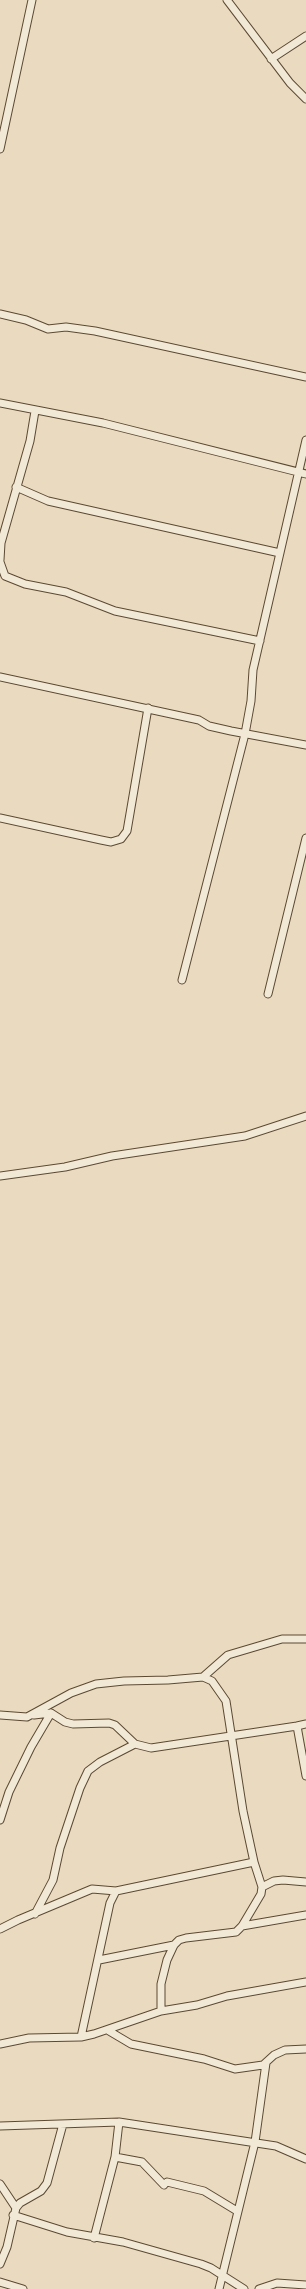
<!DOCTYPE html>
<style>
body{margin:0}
canvas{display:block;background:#eadbc0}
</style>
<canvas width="306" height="2289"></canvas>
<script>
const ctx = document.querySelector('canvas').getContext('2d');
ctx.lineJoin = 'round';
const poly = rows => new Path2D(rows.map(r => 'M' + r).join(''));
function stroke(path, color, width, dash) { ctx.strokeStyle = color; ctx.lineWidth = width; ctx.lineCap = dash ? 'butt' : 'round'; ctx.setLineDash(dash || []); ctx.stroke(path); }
const minor = poly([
 [227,0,290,83,306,99],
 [271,59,306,36],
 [0,149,32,0],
 [0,314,26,320,48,329,66,327,95,331,306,377],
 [0,403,103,423,306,474],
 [16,487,48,501,280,553],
 [0,560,1,543,30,441,35,411],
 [0,562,5,576,25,584,66,592,115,611,260,641],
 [0,677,199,720,209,726,231,731,306,745],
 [0,818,101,840,111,842,121,839,127,831,148,708],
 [182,980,245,734,251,701,253,670,306,440],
 [268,994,306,838],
 [0,1176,65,1167,112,1156,245,1136,306,1116],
 [203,1677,228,1655,282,1639,306,1639],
 [0,1715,27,1717,71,1693,96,1684,124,1681,168,1680,203,1677,212,1681,226,1701,243,1811,254,1862,262,1887,261,1894,242,1926,236,1932,186,1938,179,1940,174,1945,167,1960,161,1984,161,2011],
 [34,1715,51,1713,65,1722,73,1724,109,1723,115,1725,135,1744,151,1748,297,1726,306,1776],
 [297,1726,306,1724],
 [0,1820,9,1792,31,1747,51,1713],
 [262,1887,274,1881,283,1880,306,1882],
 [35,1914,53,1880,60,1848,80,1788,88,1771,100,1762,135,1744],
 [242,1926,306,1915],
 [0,1929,18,1920,92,1889,116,1891],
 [99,1960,174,1945],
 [109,2031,131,2044,204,2059,235,2069,263,2065,274,2055,285,2050,306,2049],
 [81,2037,110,1903,116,1891,254,1862],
 [0,2044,29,2038,81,2037,94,2034,161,2011,197,2005,227,1996,306,1982],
 [0,2126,119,2122,276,2146,306,2159],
 [115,2157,142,2162,164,2185],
 [167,2182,204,2191,237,2211],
 [0,2184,16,2208],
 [13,2215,67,2232,123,2242,201,2264,211,2268,244,2289],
 [94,2238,115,2157,119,2122],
 [0,2264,7,2247,16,2208,20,2203,41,2191,47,2183,63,2124],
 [0,2282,23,2289],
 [219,2289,255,2142,266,2063],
 [259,2289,277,2283,306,2285]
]);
stroke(minor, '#5c4932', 9);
stroke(minor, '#f1e8d6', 7);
</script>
